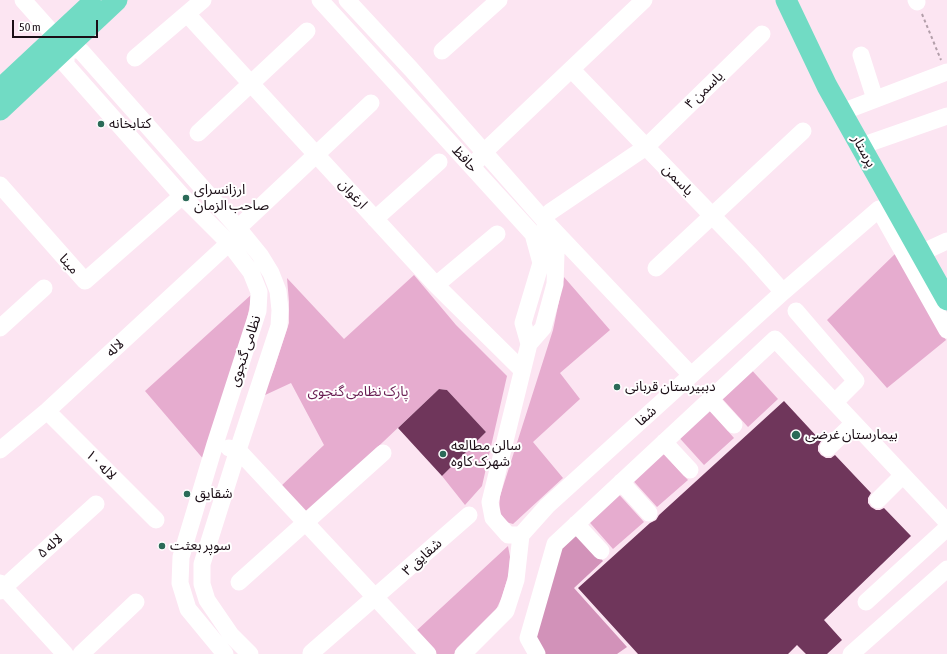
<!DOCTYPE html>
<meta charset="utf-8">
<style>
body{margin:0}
#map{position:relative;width:947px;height:654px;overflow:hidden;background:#fce5f2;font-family:"Asap Condensed",sans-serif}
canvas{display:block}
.scale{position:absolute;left:12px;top:20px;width:86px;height:18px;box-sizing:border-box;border:2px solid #1b0e16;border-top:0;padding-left:5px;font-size:12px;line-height:14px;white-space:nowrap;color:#1b0e16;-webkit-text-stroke:3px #fff;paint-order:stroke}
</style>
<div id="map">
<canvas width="947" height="654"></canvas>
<div class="scale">50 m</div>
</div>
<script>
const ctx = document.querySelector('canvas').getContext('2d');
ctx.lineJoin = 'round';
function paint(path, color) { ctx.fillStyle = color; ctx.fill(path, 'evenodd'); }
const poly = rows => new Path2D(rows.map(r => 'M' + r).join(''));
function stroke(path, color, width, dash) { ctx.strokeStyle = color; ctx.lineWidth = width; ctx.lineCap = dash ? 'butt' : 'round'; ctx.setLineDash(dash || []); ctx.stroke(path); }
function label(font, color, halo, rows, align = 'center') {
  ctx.font = font + ' "Asap Condensed","Noto Sans Arabic",sans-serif'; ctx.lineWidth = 4; ctx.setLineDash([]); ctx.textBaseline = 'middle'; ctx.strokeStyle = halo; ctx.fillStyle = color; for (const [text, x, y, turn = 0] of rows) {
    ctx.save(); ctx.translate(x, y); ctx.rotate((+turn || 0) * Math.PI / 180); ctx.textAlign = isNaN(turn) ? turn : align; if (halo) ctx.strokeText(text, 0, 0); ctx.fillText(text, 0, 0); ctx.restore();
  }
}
const green = poly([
 [896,253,946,340,887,388,827,320],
 [414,275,456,325,507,376,482,486,465,505,442,476,486,432,447,390,439,389,309,512,300,509,280,487,324,445,291,383,263,396,274,369,289,323,289,302,287,278,344,339],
 [564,277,610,330,560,373,580,399,533,442,563,478,513,524,506,522,499,511,500,496,553,330],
 [252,294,245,330,205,461,145,391],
 [749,367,778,399,748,427,718,394],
 [705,405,734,438,704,465,675,433],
 [658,448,688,480,657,507,628,475],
 [614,489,644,522,613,549,584,516],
 [508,546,510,557,509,573,502,597,494,614,454,654,435,654,415,632]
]);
const forest = poly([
 [575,530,603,561,574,588,627,647,617,654,544,654,534,637,558,547]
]);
const building = poly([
 [439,389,447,390,486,432,442,476,398,428],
 [784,401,821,441,818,446,818,451,821,455,826,458,831,458,835,455,871,493,868,498,868,503,871,507,876,510,880,510,884,508,911,536,824,620,842,640,827,654,806,654,797,645,788,654,638,654,578,588,650,523,656,520,659,515]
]);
const path = poly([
 [922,14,941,60]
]);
const minor = poly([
 [23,0,64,46],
 [320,0,533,234,541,263,523,323,529,344],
 [347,0,411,69,544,220,556,254,555,284,543,328,529,344,490,502,493,518,508,535,521,535],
 [916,0,917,2],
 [187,14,436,285,522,370],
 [66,48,81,51,238,228,260,255,271,273,278,291,280,310,279,326,238,450,202,564,202,584,207,600,231,635,250,654],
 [66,48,66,65,182,196,229,243,251,272,259,292,258,311,215,444,181,557,180,583,188,609,225,654],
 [442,51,499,0],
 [861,55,875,99],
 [135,58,203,0],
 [572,70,751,256,783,292],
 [842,112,947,72],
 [198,133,307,31],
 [861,146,947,116],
 [477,161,484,152,644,0],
 [0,185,85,281,182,196],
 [550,212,646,147,762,34],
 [375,219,439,162],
 [548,224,691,375],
 [238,228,371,103],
 [921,253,947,241],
 [656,268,803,131],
 [436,285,497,234],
 [796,311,856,381,835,402],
 [0,328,44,288],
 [710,399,734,425],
 [47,411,156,520],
 [664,442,690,470],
 [229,448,238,450,428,654],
 [828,448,854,423],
 [0,450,47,411,229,243],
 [621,482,649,513],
 [878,500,903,475],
 [576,524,601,551],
 [239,582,383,453],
 [0,583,65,654],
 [0,591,96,504],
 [866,602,947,528],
 [311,653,469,515],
 [81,654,136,602],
 [463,654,506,611,516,580,521,535,547,506,783,292,879,209,947,330],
 [537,654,528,638,555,544,775,339,947,522],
 [851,654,947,569]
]);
const major = poly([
 [786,0,827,86,947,300],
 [0,89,91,4],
 [0,110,117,0]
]);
const markers = [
 [101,124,4,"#2b6a58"],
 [186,198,4,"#2b6a58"],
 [617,387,4,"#2b6a58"],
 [796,435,5,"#2b6a58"],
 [443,454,4,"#2b6a58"],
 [187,494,4,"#2b6a58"],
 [162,546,4,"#2b6a58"]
];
const streetNames = [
 ["یاسمن ۴",704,90,-44],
 ["پرستار",864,151,61],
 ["حافظ",465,159,48],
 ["یاسمن",678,180,46],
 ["ارغوان",353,194,47],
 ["مینا",69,264,48],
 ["لاله",115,348,-43],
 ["نظامی گنجوی",245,351,-72],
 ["شفا",646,416,-42],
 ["لاله ۱۰",101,465,45],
 ["لاله ۵",50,546,-42],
 ["شقایق ۳",422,557,-42]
];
const poiNames = [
 ["کتابخانه",109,124],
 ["ارزانسرای",194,190],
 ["صاحب الزمان",194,206],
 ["دببیرستان قربانی",625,387],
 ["بیمارستان غرضی",805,435],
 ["سالن مطالعه",451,446],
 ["شهرک کاوه",451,462],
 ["شقایق",195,494],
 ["سوپر بعثت",170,546]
];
const parkNames = [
 ["پارک نظامی گنجوی",358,392]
];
paint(green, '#e6accf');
paint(forest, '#d292b9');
paint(building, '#6f365b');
stroke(path, '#b29ea9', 2, [3, 3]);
stroke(minor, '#fff', 17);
stroke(major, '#71dbc4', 21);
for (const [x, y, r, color] of markers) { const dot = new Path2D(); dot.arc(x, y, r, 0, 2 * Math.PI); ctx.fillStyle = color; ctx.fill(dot); stroke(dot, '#fff', 1.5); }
label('14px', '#1b0e16', '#fff', streetNames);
label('14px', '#1b0e16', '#fff', poiNames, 'left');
label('14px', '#6a1f53', '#fff', parkNames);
</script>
